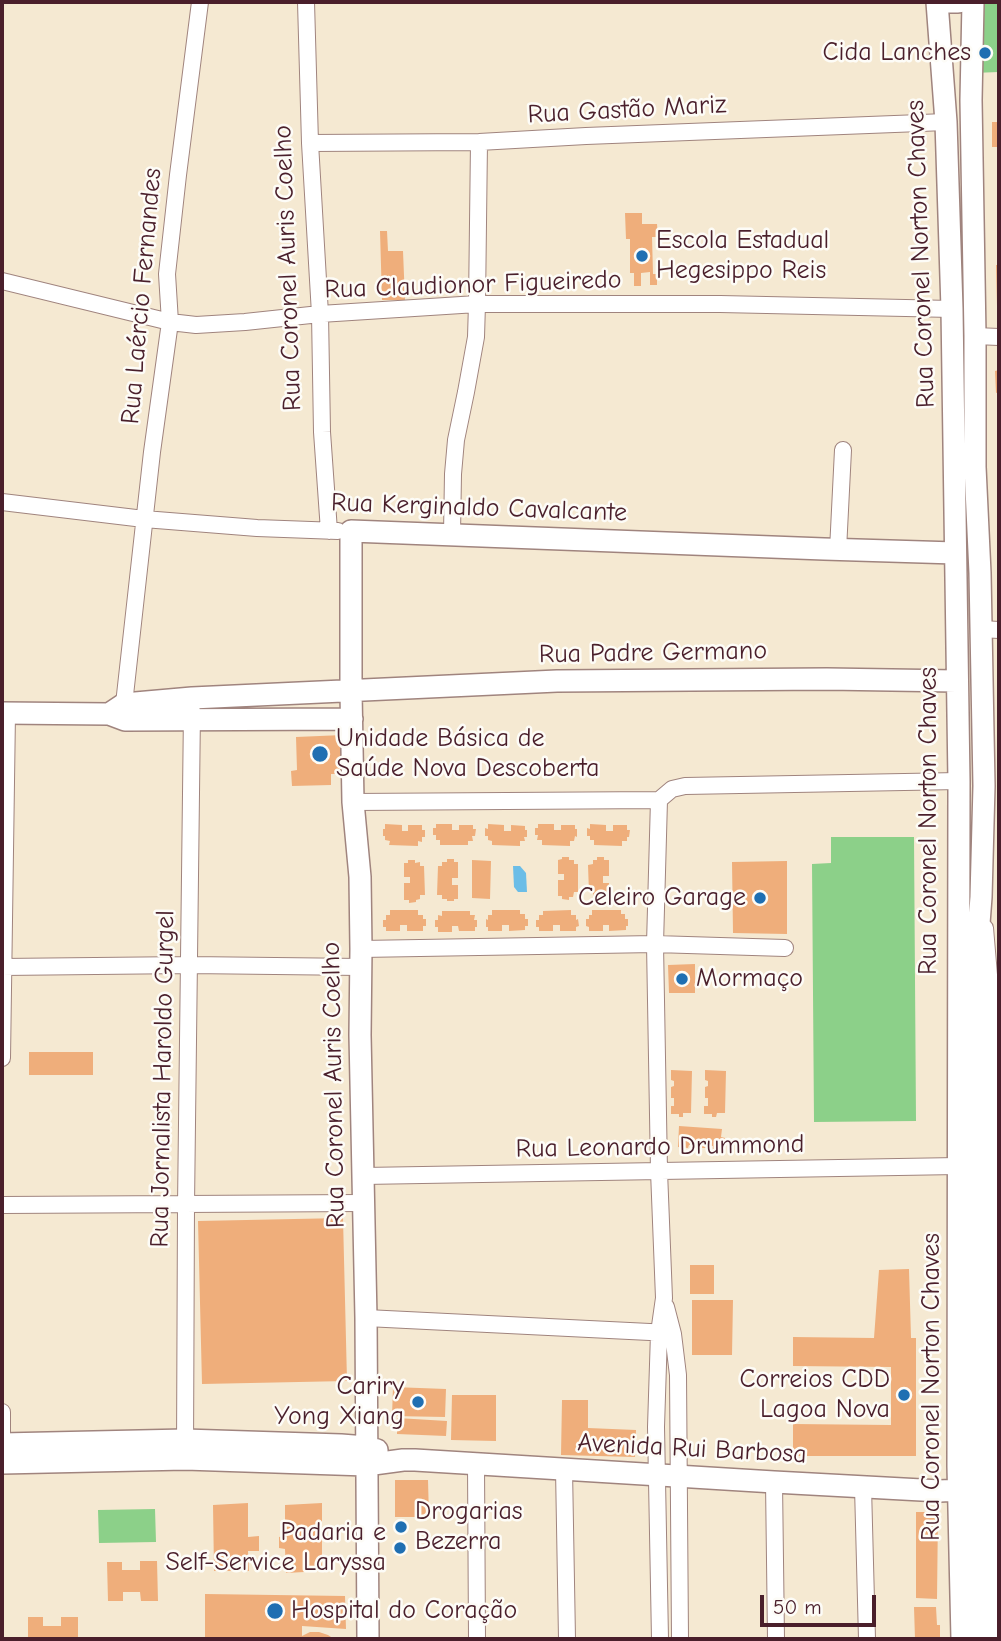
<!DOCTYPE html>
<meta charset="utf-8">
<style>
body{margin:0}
#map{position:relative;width:1001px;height:1641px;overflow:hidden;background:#f5e9d2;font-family:"Comic Neue",sans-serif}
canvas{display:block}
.frame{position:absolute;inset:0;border:4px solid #4a1f2b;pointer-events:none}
.scale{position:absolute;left:760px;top:1595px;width:116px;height:32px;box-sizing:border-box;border:4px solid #4a1f2b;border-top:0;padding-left:9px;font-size:21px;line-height:24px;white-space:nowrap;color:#4a1f2b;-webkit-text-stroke:5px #fdfcf7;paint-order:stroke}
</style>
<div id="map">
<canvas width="1001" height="1641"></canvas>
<div class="frame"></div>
<div class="scale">50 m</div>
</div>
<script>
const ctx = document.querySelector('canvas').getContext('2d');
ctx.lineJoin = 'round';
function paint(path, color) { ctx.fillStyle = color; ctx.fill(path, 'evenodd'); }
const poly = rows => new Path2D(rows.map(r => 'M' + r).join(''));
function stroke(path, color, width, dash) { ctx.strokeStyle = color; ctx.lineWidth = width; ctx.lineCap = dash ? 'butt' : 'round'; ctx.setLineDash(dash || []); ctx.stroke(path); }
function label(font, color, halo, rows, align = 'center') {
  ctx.font = font + ' "Comic Neue",sans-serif'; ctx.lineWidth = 5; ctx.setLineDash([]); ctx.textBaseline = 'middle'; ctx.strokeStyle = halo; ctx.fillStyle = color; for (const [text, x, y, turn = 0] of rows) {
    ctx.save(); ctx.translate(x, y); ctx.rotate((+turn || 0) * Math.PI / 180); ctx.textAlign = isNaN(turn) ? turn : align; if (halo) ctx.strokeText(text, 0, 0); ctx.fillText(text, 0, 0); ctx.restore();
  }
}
const green = poly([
 [973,2,999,2,999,72,973,73],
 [831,837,914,837,916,1121,814,1122,812,864,831,863],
 [155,1509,156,1542,99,1543,98,1510]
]);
const water = poly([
 [513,866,520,866,526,873,527,892,518,892,514,887]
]);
const building = poly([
 [992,122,999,122,999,147,992,147],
 [625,213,642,213,642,224,657,224,658,237,652,237,653,274,657,274,657,285,650,285,650,272,641,273,641,286,634,286,634,273,630,273,630,239,626,239],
 [380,231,387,231,388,251,403,251,405,300,382,300],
 [996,265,999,265,999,306,997,306],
 [999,370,999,392,996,393,995,371],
 [343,735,345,774,331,774,331,785,292,786,291,771,297,770,296,737],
 [385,824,402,825,402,831,408,831,408,825,422,825,422,830,425,830,425,837,422,837,422,842,418,841,418,846,389,845,390,841,385,840,385,836,383,836,383,829,385,829],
 [436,824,452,824,452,830,459,830,459,825,473,825,473,829,476,829,475,836,472,836,473,841,468,841,468,845,440,845,440,840,436,840,436,835,433,835,433,828,436,828],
 [488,824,504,825,504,831,511,831,511,825,525,826,525,830,527,830,527,837,524,837,525,841,520,841,520,846,492,845,492,841,488,840,488,836,485,836,485,828,488,829],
 [538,824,554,824,554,830,561,830,561,825,575,825,575,829,577,829,577,837,575,836,574,841,570,841,570,846,542,845,542,840,537,840,538,835,535,835,535,828,538,828],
 [590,824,606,825,606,831,613,831,613,825,627,825,627,830,630,830,629,837,627,837,627,841,622,841,622,846,594,845,594,840,590,840,590,836,587,836,587,828,590,829],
 [562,857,569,857,569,860,574,860,574,864,578,864,578,892,574,892,573,897,569,897,569,900,562,899,562,896,558,896,558,880,564,880,564,874,558,874,558,860,562,859],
 [597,857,604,857,604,860,609,860,609,876,603,876,603,883,609,883,609,897,605,897,605,900,598,900,598,897,593,897,593,893,589,893,588,865,593,864,593,860,597,860],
 [447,859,454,859,454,862,458,862,458,878,452,878,452,885,458,885,458,899,454,899,454,901,447,901,447,899,442,899,442,895,437,895,438,866,442,866,442,862,447,862],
 [408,860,415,860,415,863,420,862,420,866,424,866,425,895,420,895,420,899,416,900,416,902,409,903,409,900,404,900,404,883,410,883,410,877,404,877,404,863,408,863],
 [472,860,491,861,490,899,472,898],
 [787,861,787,934,733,933,732,862],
 [390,910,418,910,418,915,423,915,423,919,426,919,426,926,423,926,423,931,407,931,407,925,400,925,400,931,386,931,386,927,383,927,383,920,386,920,386,915,390,915],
 [492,910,520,910,520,914,525,914,525,919,528,919,528,926,525,926,525,930,509,931,509,925,502,925,502,931,488,931,488,927,486,927,486,919,488,920,488,915,492,915],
 [571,910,571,915,576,915,576,920,578,919,579,926,576,927,576,931,560,931,560,925,553,925,553,931,539,931,539,927,536,927,536,920,539,920,539,915,543,915,543,911],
 [592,910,621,910,621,914,625,914,625,919,628,919,628,926,626,926,626,930,609,931,609,925,603,925,603,931,589,931,589,927,586,926,586,919,589,919,589,915,592,915],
 [442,911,470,911,470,915,475,915,474,920,477,920,477,927,475,927,475,931,459,931,458,926,452,926,452,932,438,932,438,927,435,927,435,920,438,920,438,915,442,916],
 [695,964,695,993,669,993,668,965],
 [29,1052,93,1052,93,1075,29,1075],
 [671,1070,692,1071,691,1113,683,1113,683,1117,679,1117,679,1114,671,1114,671,1106,674,1106,674,1098,671,1098,671,1087,674,1086,674,1081,671,1080],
 [705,1070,726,1071,725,1113,717,1113,716,1117,712,1117,712,1114,704,1114,704,1106,708,1106,708,1098,705,1098,705,1087,708,1086,708,1081,705,1080],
 [679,1126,722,1129,721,1137,725,1138,725,1142,722,1142,722,1150,713,1149,713,1146,706,1145,706,1148,695,1148,694,1145,689,1145,688,1148,678,1147],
 [343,1218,347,1381,202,1384,198,1221],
 [690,1265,714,1265,714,1294,690,1294],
 [909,1269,911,1338,916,1338,916,1456,793,1456,793,1424,891,1425,891,1367,793,1366,793,1337,874,1338,879,1270],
 [692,1300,733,1300,732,1355,692,1355],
 [393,1387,446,1389,445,1417,392,1416],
 [452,1395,496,1395,496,1441,451,1440],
 [562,1400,588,1400,588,1428,636,1430,635,1457,561,1455],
 [397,1418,447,1421,446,1436,397,1434],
 [395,1480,428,1480,429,1517,395,1517],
 [248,1503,248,1537,259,1536,259,1551,248,1551,249,1571,214,1571,213,1505],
 [322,1503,322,1571,286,1573,285,1549,279,1548,279,1537,285,1536,285,1505],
 [916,1512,938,1512,937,1599,916,1598],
 [140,1561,157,1561,158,1601,141,1601,140,1592,123,1592,123,1601,108,1601,107,1562,122,1562,122,1570,140,1570],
 [205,1594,345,1596,346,1629,302,1626,302,1636,310,1632,319,1632,328,1635,334,1639,205,1639],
 [914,1607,936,1607,937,1625,940,1625,940,1639,915,1639],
 [28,1617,43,1617,43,1626,61,1626,61,1617,78,1617,78,1639,28,1639]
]);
const street = poly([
 [306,2,310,143,320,314,322,432,329,531],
 [310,143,479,142,586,136,946,122],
 [2,281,170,322,196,325,245,322,320,314,477,304,720,304,952,309],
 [975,336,999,337],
 [2,502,144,519,257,528,338,531],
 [452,534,453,474,456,440,466,392,476,337,477,304,479,142],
 [838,550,843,450],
 [981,629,999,630],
 [125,712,124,704,152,452,170,322,167,274,178,175,200,2],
 [659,800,655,944,659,1171,664,1298,659,1333,656,1427,660,1639],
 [353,802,659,800,672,789,685,786,959,781],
 [985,928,989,975,993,1106,991,1481,996,1639],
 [361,949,655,944,785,948],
 [2,967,189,965,361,967],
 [2,1058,7,713],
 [363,1176,958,1166],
 [2,1205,363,1203],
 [666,1307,673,1334,678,1375,680,1639],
 [366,1318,670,1333],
 [2,1412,2,1453],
 [185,1452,186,1205,192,711],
 [476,1464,477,1639],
 [564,1469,567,1639],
 [774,1482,776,1639],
 [863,1487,867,1639]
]);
const secondary = poly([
 [937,2,946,122,952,309,959,781,958,1466,962,1639],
 [949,2,958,2],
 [973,2,971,100,975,336,975,467,980,573,984,786,981,897,976,963,976,1320,980,1639],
 [2,713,109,714,125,720,352,719],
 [109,714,124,704,192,698,557,681,827,679,956,681],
 [2,1444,185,1440,341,1445,366,1447,377,1450],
 [2,1463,185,1459,366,1465,403,1460,415,1460,774,1482,940,1491,959,1490,991,1481,999,1480],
 [368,1639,366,1318,360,1035,361,949,360,877,353,802,351,692,351,531,824,549,955,553]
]);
const markers = [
 [985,53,7,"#1f6fb2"],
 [642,256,7,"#1f6fb2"],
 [320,754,9,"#1f6fb2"],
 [760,898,7,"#1f6fb2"],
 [682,979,7,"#1f6fb2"],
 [904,1395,7,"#1f6fb2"],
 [418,1402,7,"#1f6fb2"],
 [401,1527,7,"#1f6fb2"],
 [400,1548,7,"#1f6fb2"],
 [275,1611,9,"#1f6fb2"]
];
const poiNames = [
 ["Cida Lanches",971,53],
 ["Escola Estadual",656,241,"left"],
 ["Hegesippo Reis",656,271,"left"],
 ["Unidade Básica de",336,739,"left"],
 ["Saúde Nova Descoberta",336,769,"left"],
 ["Celeiro Garage",746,898],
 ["Mormaço",696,979,"left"],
 ["Correios CDD",890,1380],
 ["Lagoa Nova",890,1410],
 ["Cariry",404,1387],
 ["Yong Xiang",404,1417],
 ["Drogarias",415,1512,"left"],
 ["Bezerra",415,1542,"left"],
 ["Padaria e",386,1533],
 ["Self-Service Laryssa",386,1563],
 ["Hospital do Coração",291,1611,"left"]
];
const streetNames = [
 ["Rua Gastão Mariz",627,110,-3],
 ["Rua Coronel Norton Chaves",921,254,-92],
 ["Rua Coronel Auris Coelho",288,268,-92],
 ["Rua Claudionor Figueiredo",473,285,-2],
 ["Rua Laércio Fernandes",142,296,-85],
 ["Rua Kerginaldo Cavalcante",479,508,2],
 ["Rua Padre Germano",653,653,-1],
 ["Rua Coronel Norton Chaves",929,821,-90],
 ["Rua Jornalista Haroldo Gurgel",163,1079,-89],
 ["Rua Coronel Auris Coelho",334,1085,-91],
 ["Rua Leonardo Drummond",660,1147,-1],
 ["Rua Coronel Norton Chaves",932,1387,-90],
 ["Avenida Rui Barbosa",692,1449,3]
];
paint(green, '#8cd089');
paint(water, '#6bbde7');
paint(building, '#efae7b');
stroke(street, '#a0847e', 18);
stroke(secondary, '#a0847e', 24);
stroke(street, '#fff', 16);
stroke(secondary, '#fff', 21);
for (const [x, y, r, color] of markers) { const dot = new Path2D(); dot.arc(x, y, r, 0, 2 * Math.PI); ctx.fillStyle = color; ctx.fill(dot); stroke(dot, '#fdfcf7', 2.5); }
label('26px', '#4a1f2b', '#fdfcf7', poiNames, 'right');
label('26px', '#4a1f2b', '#fdfcf7', streetNames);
</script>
